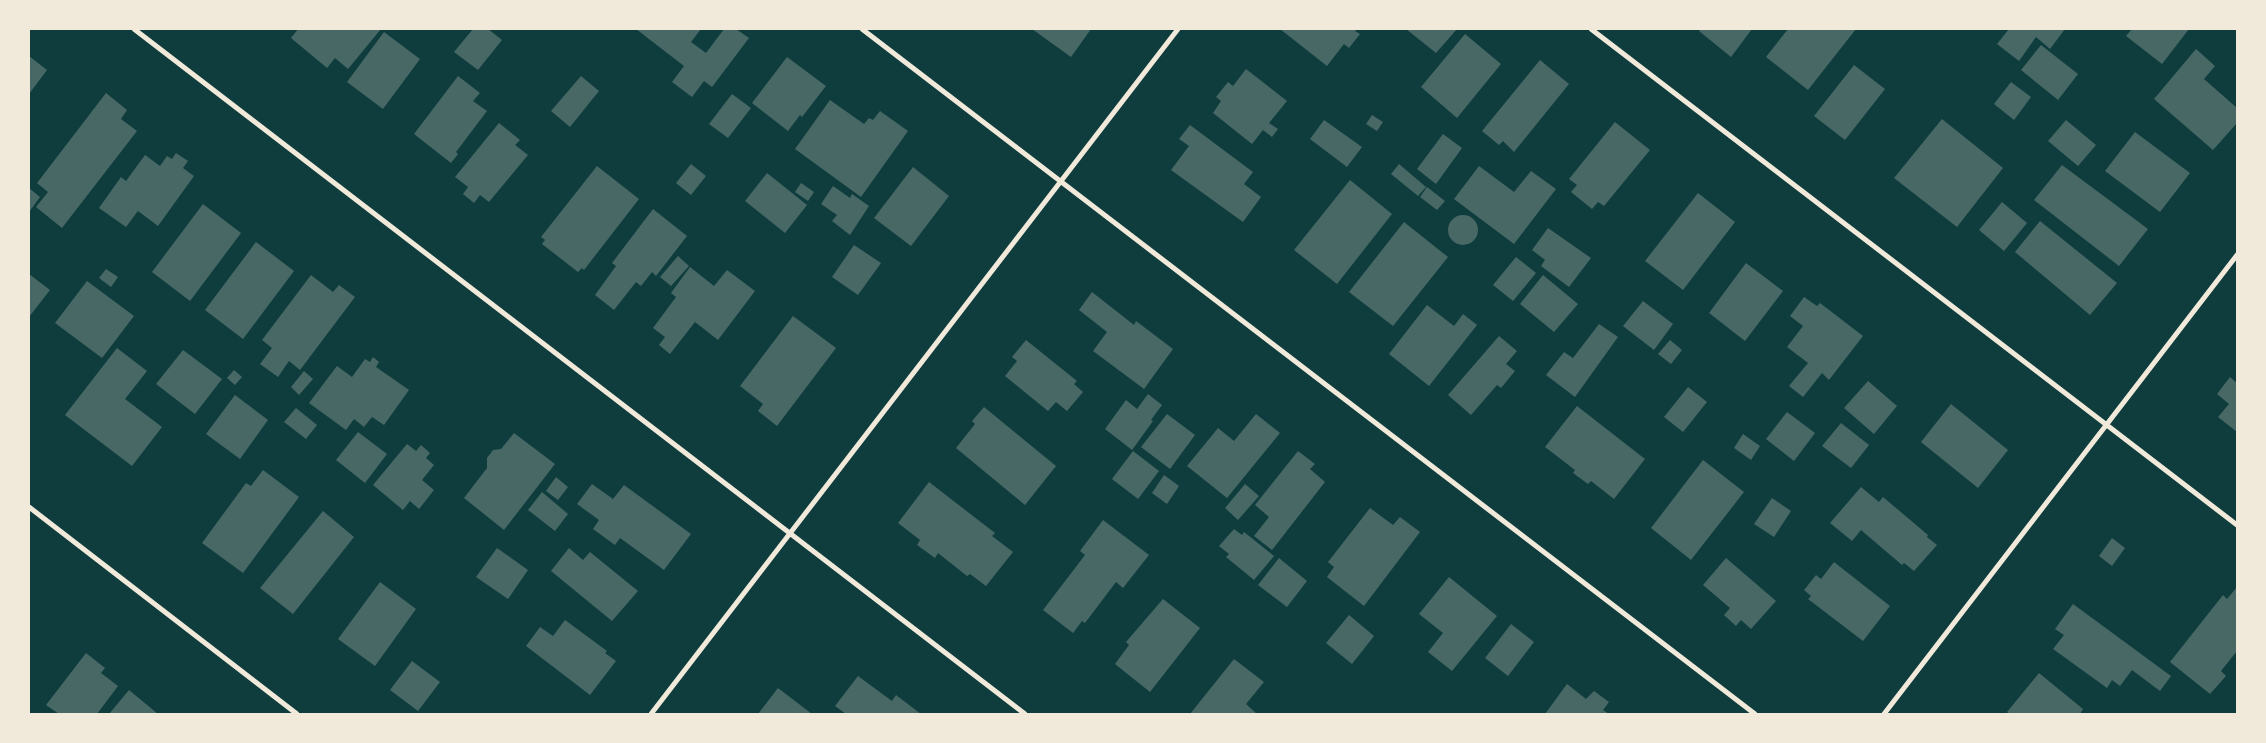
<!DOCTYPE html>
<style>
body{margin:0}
#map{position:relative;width:2266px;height:743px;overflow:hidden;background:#0f3d3e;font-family:"PT Sans Narrow",sans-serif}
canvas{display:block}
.frame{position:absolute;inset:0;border:30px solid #f1e9da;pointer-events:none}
</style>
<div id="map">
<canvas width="2266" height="743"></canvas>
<div class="frame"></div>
</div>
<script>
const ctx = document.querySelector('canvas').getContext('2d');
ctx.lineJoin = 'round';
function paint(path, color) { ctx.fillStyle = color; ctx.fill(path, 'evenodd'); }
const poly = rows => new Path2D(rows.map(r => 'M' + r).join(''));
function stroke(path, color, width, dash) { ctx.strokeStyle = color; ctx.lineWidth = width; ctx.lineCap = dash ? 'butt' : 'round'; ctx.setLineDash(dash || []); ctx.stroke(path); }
const building = poly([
 [298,29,381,29,348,69,335,58,327,68,291,38],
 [473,29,488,29,502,40,478,70,454,52],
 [636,29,701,29,691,42,706,53,724,29,736,29,749,38,712,87,704,81,692,97,672,82,684,66],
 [1032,29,1091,29,1071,57],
 [1280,29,1357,29,1355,31,1360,34,1349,48,1344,44,1327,66],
 [1406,29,1457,29,1436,53],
 [1701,29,1752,29,1731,57,1699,31],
 [1788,29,1856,29,1808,90,1766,57],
 [2009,29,2065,29,2050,49,2036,37,2019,61,1997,44],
 [2132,29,2189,29,2162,64,2126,36],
 [384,32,420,59,383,109,347,82],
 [1465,34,1501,64,1457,118,1421,87],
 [2041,45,2078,74,2058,100,2021,70],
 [2196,49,2215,66,2204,79,2237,108,2237,123,2213,150,2154,99],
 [29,56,47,70,29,94],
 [787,57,826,86,802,117,800,115,788,131,752,103],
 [1540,60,1569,84,1514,152,1503,141,1499,145,1482,131],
 [1854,65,1885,89,1845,140,1814,116],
 [1246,69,1287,101,1269,123,1278,129,1272,137,1263,130,1252,144,1213,113,1221,101,1216,97,1228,82,1233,86],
 [458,76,480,93,473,101,487,111,456,152,458,154,451,163,414,134],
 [581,76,599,91,570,127,551,111],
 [2011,82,2031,97,2014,120,1994,104],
 [106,93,127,110,121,119,137,131,62,228,36,207,48,192,37,183],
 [732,94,751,108,728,138,709,124],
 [830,100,864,124,869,118,873,120,880,111,908,131,861,197,795,149],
 [1372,115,1383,122,1377,131,1366,124],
 [1942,119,2003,168,1957,227,1894,178],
 [1324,120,1362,147,1347,167,1310,139],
 [2066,120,2096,145,2078,166,2048,141],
 [1615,122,1650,150,1604,206,1598,202,1592,209,1571,192,1577,185,1569,179],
 [499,123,520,140,515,145,528,155,489,202,480,195,474,203,463,194,468,187,455,177],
 [1190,125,1253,172,1244,184,1261,197,1243,222,1171,170,1189,146,1179,139],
 [2135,132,2190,173,2160,212,2105,171],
 [1443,134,1462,148,1436,184,1417,169],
 [176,153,188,161,183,168,194,176,158,226,138,211,126,227,99,208,121,177,126,181,145,155,160,166,167,156,172,159],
 [691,164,706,176,691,195,676,183],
 [1399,164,1426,187,1418,196,1391,174],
 [2062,165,2148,229,2119,266,2034,200],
 [597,166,639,199,584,270,582,268,578,272,542,244,545,240,541,237],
 [1479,166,1514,192,1531,171,1556,189,1514,244,1454,199],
 [913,167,949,196,911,246,874,218],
 [767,173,807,205,785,233,745,201],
 [1350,180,1392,214,1337,284,1294,250],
 [801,183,814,192,808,201,795,192],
 [833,186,850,198,852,194,869,206,850,235,832,221,837,215,821,204],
 [1427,187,1445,201,1437,210,1420,197],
 [29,188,40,197,29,212],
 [1698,193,1735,222,1683,290,1645,261],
 [2002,202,2027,223,2004,251,1979,230],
 [203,204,241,233,190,301,152,272],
 [653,209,687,236,656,276,652,272,641,286,636,282,614,310,595,295,616,266,612,263],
 '1448 230a15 15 0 1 1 30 0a15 15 0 1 1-30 0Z',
 [2040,221,2117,283,2090,315,2015,252],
 [1404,222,1448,257,1393,326,1349,292],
 [1548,228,1591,258,1569,287,1541,266,1545,260,1532,250],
 [256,242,294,271,243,339,205,310],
 [854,245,881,263,858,295,832,277],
 [678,256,689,266,671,286,660,277],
 [1516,257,1536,273,1513,301,1493,285],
 [1746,263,1783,291,1745,341,1709,313],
 [690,267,714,286,727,270,755,291,718,340,695,322,670,354,659,345,665,337,653,328,676,297,671,293],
 [106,269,118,277,111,287,99,278],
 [29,274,50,290,29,317],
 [311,275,333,292,339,285,355,297,300,370,289,361,278,377,260,364,272,348,262,340],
 [1543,275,1578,304,1554,332,1520,304],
 [87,281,134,316,102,358,55,323],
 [1092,292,1134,325,1136,321,1173,349,1144,389,1093,351,1107,332,1079,310],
 [1804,297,1817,306,1820,303,1863,336,1829,380,1822,373,1803,397,1789,386,1808,363,1787,347,1803,326,1790,316],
 [1643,301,1673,324,1654,350,1623,326],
 [1427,305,1454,326,1463,314,1477,325,1429,386,1389,354],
 [793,316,836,348,777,426,758,411,763,404,740,386],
 [1599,324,1618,337,1575,397,1546,375,1564,352,1573,358],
 [1499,336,1517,351,1506,364,1515,371,1501,388,1497,385,1471,415,1448,395],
 [1026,340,1077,381,1074,384,1083,392,1067,411,1056,402,1048,411,1005,376,1017,361,1012,357],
 [1670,340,1682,350,1671,364,1658,354],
 [117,348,147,371,125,399,162,427,132,466,65,415],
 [183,350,222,379,195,414,156,384],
 [373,357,379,362,376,367,409,390,384,425,372,417,364,427,354,419,346,430,309,403,337,366,352,377,365,359,370,362],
 [234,370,242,377,235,385,227,378],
 [304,371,313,379,299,395,291,387],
 [2230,377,2237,383,2237,432,2218,417,2229,404,2217,394],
 [1868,381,1897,406,1874,434,1844,408],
 [1688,387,1707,402,1683,432,1664,417],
 [1148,394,1162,405,1151,420,1153,421,1132,450,1105,429,1126,400,1137,409],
 [235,395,268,420,240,459,206,434],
 [1951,404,2008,450,1978,488,1921,442],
 [1577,406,1645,459,1614,499,1591,481,1588,484,1573,473,1575,470,1545,447],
 [984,407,1056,466,1025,505,956,448,975,424,972,421],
 [296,408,317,425,306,439,284,422],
 [1787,412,1815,433,1794,461,1766,439],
 [1167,414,1195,435,1170,469,1141,447],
 [1256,414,1280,433,1227,498,1187,466,1218,428,1234,441],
 [1841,423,1869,445,1851,468,1822,446],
 [358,432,387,454,365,483,336,460],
 [514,433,555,464,504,530,464,498,487,468,487,458,493,450,501,449],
 [1743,434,1760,446,1751,460,1734,448],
 [407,444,416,451,421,445,430,453,426,458,434,465,422,480,434,490,419,509,410,501,403,510,373,485],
 [1133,451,1159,471,1138,499,1112,479],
 [1298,451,1315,464,1310,469,1325,482,1272,550,1254,536,1269,517,1255,505],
 [1703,460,1744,492,1691,560,1651,528],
 [263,470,299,497,243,573,202,543,246,483,251,486],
 [1164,475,1179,486,1167,504,1152,493],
 [556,477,568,487,558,500,546,491],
 [929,482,995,533,992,536,1013,552,986,586,970,574,967,576,938,553,935,558,917,545,920,540,898,523],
 [592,484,613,499,624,485,691,534,664,570,620,538,615,545,593,529,599,520,577,504],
 [1245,484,1259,496,1238,520,1225,508],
 [1861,487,1879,502,1883,497,1928,535,1927,537,1937,545,1914,571,1904,563,1902,565,1861,530,1852,541,1830,523],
 [542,492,568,514,555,531,528,510],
 [1772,498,1791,511,1774,537,1754,524],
 [1370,508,1393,525,1400,517,1420,532,1364,606,1327,577,1334,567,1328,562],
 [323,511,354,537,293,614,260,588],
 [1103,520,1149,555,1123,588,1116,582,1085,623,1082,621,1073,633,1043,610,1085,555,1080,551],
 [1234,529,1242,535,1244,532,1274,556,1254,580,1226,557,1229,554,1219,546],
 [2112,538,2125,548,2112,566,2099,556],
 [497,548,528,570,508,599,476,577],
 [569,548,583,560,590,552,638,591,612,621,551,571],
 [1279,558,1307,581,1287,607,1258,585],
 [1726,558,1776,601,1751,629,1741,620,1736,626,1724,615,1730,608,1703,585],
 [1834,562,1890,606,1863,641,1808,599,1811,596,1804,590,1816,575,1821,579],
 [1449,577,1497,616,1452,671,1428,652,1443,633,1419,614],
 [380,582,416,609,375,666,338,639],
 [2237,587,2237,651,2221,671,2226,676,2210,694,2170,662,2223,595,2227,599],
 [1163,599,1200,628,1150,692,1115,664,1129,645,1126,642],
 [2073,604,2171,676,2160,691,2132,670,2120,686,2112,680,2107,688,2053,649,2064,635,2055,629],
 [1349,615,1374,636,1352,664,1326,643],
 [565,620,607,651,605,653,616,661,590,695,526,646,540,627,553,636],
 [1511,624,1534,642,1508,676,1485,658],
 [86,653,105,668,101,673,118,686,97,714,59,714,46,705],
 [1234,659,1264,682,1246,704,1257,714,1190,714],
 [412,661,440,682,418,711,390,690],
 [2039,673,2083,709,2080,714,2010,714,2007,712],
 [858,676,892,701,896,695,921,714,846,714,835,706],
 [1567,684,1586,699,1594,691,1609,702,1603,710,1609,714,1545,714],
 [778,688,812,714,758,714],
 [129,690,158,714,109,714]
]);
const minor = poly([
 [134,29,1025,714],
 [862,29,1755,714],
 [1591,29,2237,525],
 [29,507,297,714],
 [651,714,1178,29],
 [1884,714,2237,255]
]);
paint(building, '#486865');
stroke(minor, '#f1e9da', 5);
</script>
